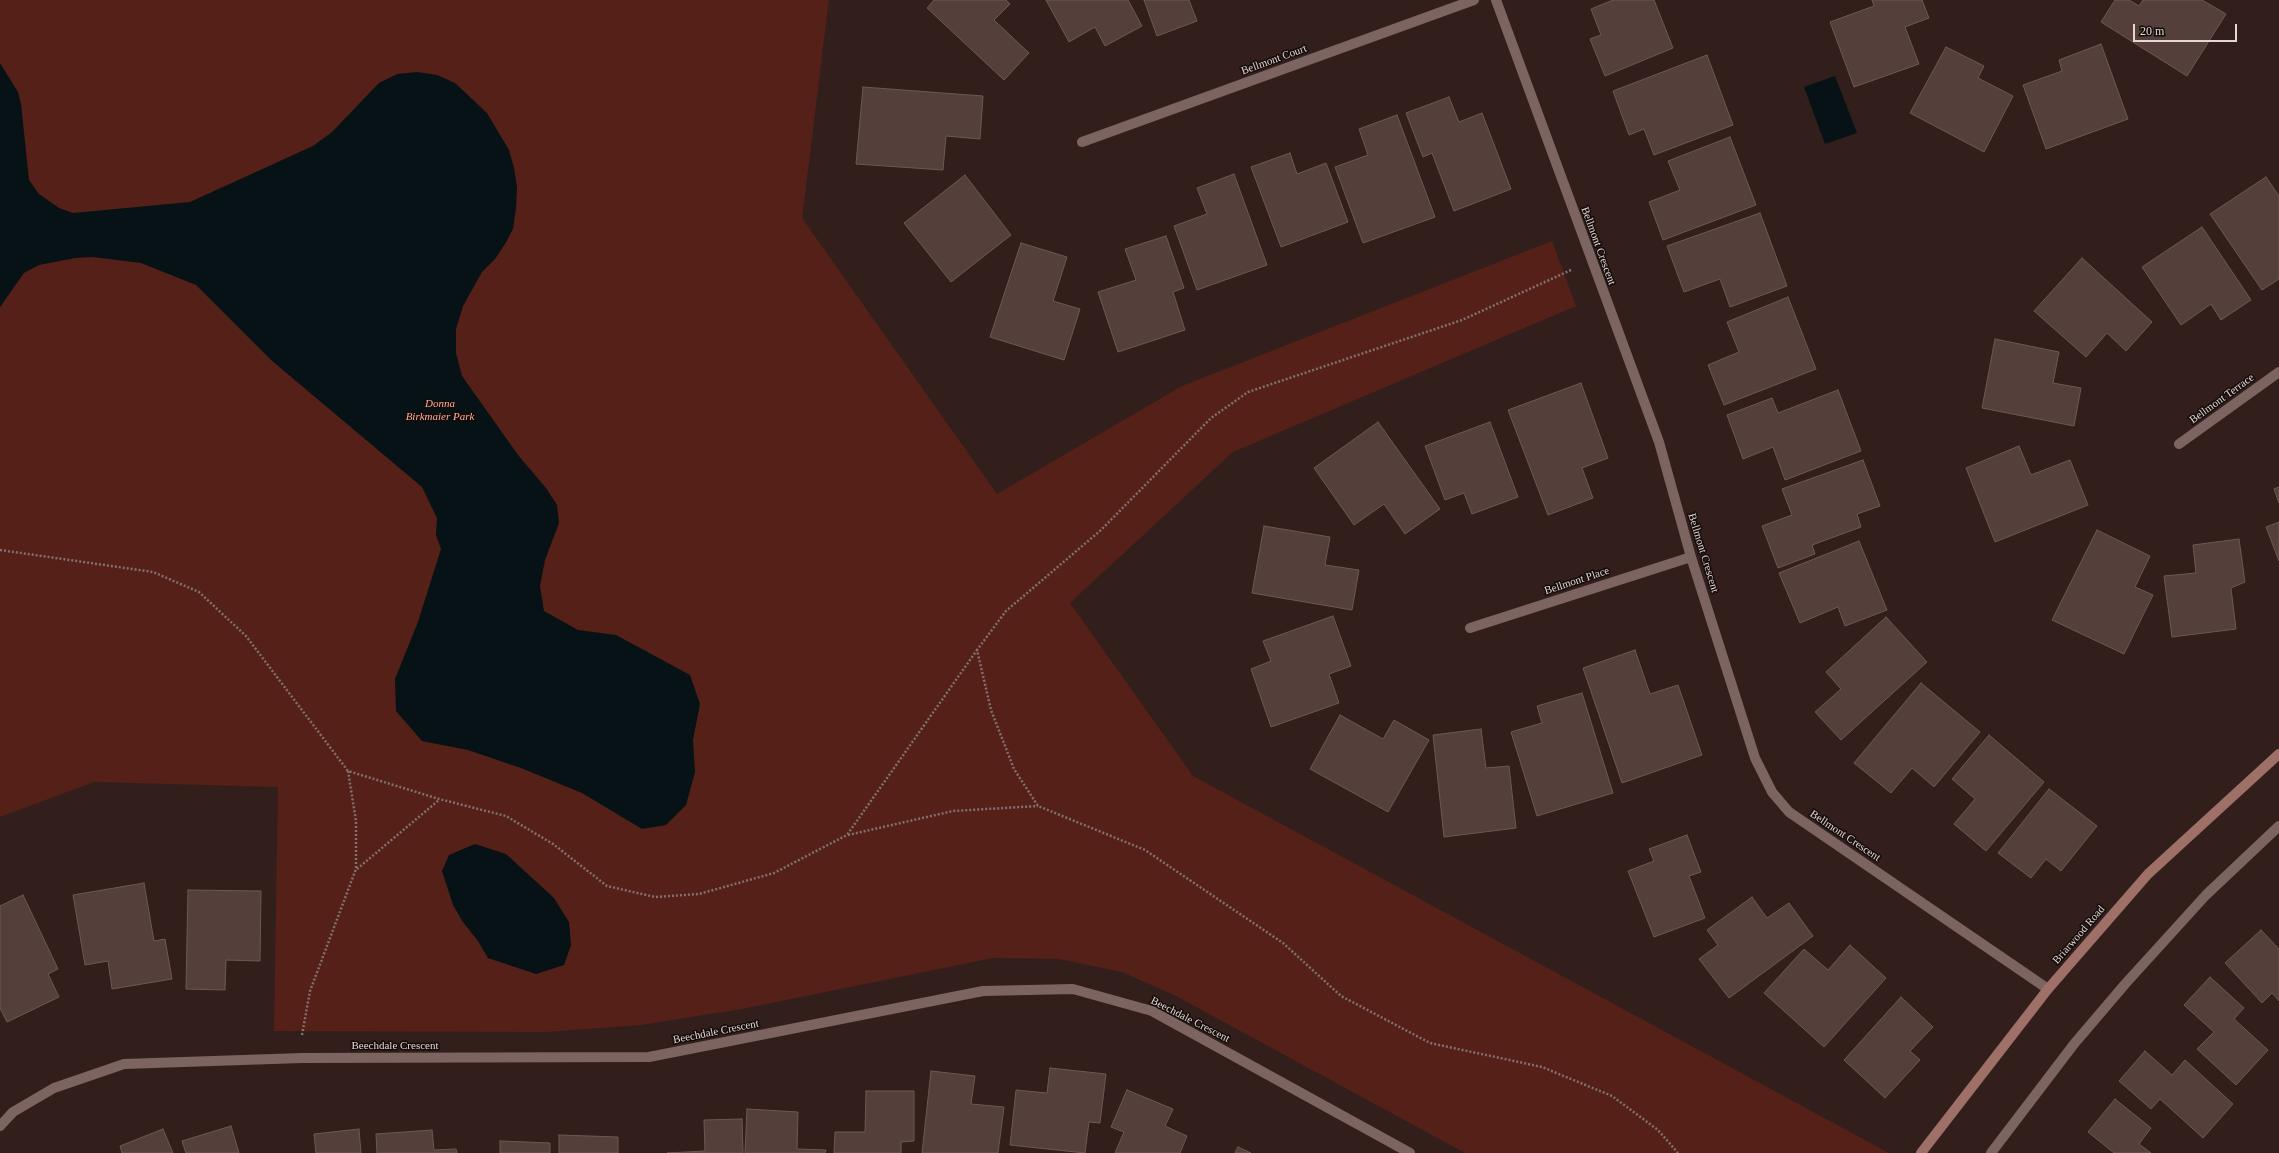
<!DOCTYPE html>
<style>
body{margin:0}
#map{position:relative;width:2279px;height:1153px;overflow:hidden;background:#321f1c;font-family:"Times New Roman",serif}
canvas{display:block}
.scale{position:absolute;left:2133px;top:24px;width:104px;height:18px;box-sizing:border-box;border:2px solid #e4d6d3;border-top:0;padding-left:5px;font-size:12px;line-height:14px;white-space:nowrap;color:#e4d6d3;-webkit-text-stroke:3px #140c0a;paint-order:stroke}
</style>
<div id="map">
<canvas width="2279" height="1153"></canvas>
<div class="scale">20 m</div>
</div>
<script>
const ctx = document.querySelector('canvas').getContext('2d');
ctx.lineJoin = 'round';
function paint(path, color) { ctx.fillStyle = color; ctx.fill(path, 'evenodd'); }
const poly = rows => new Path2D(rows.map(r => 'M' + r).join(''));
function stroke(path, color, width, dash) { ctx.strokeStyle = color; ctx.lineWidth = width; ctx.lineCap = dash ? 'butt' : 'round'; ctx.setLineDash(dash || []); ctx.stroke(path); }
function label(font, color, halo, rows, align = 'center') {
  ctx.font = font + ' "Times New Roman",serif'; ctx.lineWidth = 3; ctx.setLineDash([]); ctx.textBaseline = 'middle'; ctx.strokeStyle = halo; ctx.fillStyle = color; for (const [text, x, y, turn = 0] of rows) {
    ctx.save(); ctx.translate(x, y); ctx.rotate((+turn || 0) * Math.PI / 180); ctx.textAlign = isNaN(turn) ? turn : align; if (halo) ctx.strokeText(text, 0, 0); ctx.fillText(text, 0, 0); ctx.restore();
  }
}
const green = poly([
 [0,0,829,0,802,218,997,494,1182,386,1552,241,1576,306,1233,452,1070,603,1193,776,1889,1153,1465,1153,1174,995,1122,972,1059,959,993,958,742,1009,641,1025,546,1032,274,1031,278,787,94,782,0,817]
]);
const water = poly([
 [0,63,18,92,21,104,29,180,39,194,59,208,73,213,190,202,313,146,332,132,379,83,397,74,417,72,437,75,455,83,487,113,509,150,514,168,517,187,516,208,513,229,505,244,495,259,482,272,463,306,456,329,456,353,462,376,518,455,546,488,557,505,559,523,545,560,540,586,544,611,578,630,616,635,690,675,700,704,693,740,695,772,686,805,666,825,642,829,582,793,521,768,468,750,422,741,396,711,395,679,418,622,441,549,436,535,437,518,422,487,271,360,196,285,141,263,93,257,75,258,39,265,24,273,0,307],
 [1835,76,1857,133,1825,144,1804,87],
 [475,844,506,854,554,898,569,922,571,945,564,965,536,974,488,958,478,941,463,922,453,905,442,871,449,855]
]);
const building = poly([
 [934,0,1006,0,1010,4,994,20,1029,53,1004,80,927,8,934,0],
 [1046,0,1128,0,1142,26,1105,46,1095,27,1069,42,1046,0],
 [1144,0,1189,0,1197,21,1157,36,1144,0],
 [1613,0,1654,0,1673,48,1605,76,1590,39,1601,35,1591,9,1613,0],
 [1872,0,1922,0,1929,18,1905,27,1919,64,1854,87,1830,22,1874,6,1872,0],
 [2115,0,2129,0,2139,6,2143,0,2202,0,2226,14,2187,76,2101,22,2115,0],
 [2101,44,2128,119,2046,149,2023,85,2062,71,2059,60,2101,44],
 [1946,47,1984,66,1978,78,2013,96,1984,152,1910,113,1946,47],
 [1707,55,1733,125,1654,155,1644,129,1629,135,1613,91,1707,55],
 [863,87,983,96,980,139,946,136,943,170,856,164,863,87],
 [1449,97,1459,122,1482,113,1511,189,1454,211,1432,153,1423,157,1406,113,1449,97],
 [1397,115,1435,217,1363,243,1335,167,1368,155,1359,129,1397,115],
 [1730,137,1756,205,1663,240,1649,202,1680,190,1668,161,1730,137],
 [1290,153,1297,174,1326,163,1348,222,1281,247,1251,167,1290,153],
 [1234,174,1267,265,1197,290,1174,226,1207,214,1197,188,1234,174],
 [965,175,1011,235,951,282,904,223,965,175],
 [2266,177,2279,196,2279,279,2262,290,2210,214,2266,177],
 [1760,213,1787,286,1730,307,1720,279,1684,292,1667,246,1760,213],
 [2202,227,2251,300,2221,320,2211,304,2181,325,2142,267,2202,227],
 [1166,236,1184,288,1173,292,1185,330,1118,352,1098,292,1136,280,1125,249,1166,236],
 [1021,243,1067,257,1053,301,1080,309,1064,360,990,337,1021,243],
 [2082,258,2152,322,2126,351,2107,333,2086,357,2034,311,2082,258],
 [1788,297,1816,369,1724,405,1708,365,1739,352,1727,322,1788,297],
 [1995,339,2059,352,2053,383,2081,388,2074,426,1982,408,1995,339],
 [1581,383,1608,458,1582,468,1593,498,1548,515,1508,410,1581,383],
 [1838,390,1861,451,1785,480,1773,447,1743,459,1727,415,1772,398,1778,413,1838,390],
 [1378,422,1440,509,1405,534,1384,504,1354,525,1314,468,1378,422],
 [1490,422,1518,497,1472,514,1464,493,1445,500,1425,446,1490,422],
 [2019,446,2031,475,2070,460,2088,505,1995,542,1966,468,2019,446],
 [1863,460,1880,506,1857,514,1861,527,1812,545,1815,554,1778,568,1762,526,1792,515,1782,489,1863,460],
 [2279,487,2279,503,2274,489,2279,487],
 [2279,522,2279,561,2266,527,2279,522],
 [1264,526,1330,537,1325,565,1359,570,1352,610,1252,593,1264,526],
 [2097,530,2150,556,2135,587,2153,595,2124,654,2052,620,2097,530],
 [2239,539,2245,582,2231,588,2236,629,2172,637,2164,576,2196,573,2193,545,2239,539],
 [1859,541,1887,610,1845,626,1838,607,1800,623,1779,573,1859,541],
 [1333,616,1351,666,1329,674,1339,703,1271,727,1251,669,1271,661,1263,641,1333,616],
 [1886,617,1927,662,1841,740,1815,712,1841,689,1826,672,1886,617],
 [1635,650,1650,694,1678,685,1702,755,1622,783,1583,668,1635,650],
 [1921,683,1980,732,1934,787,1912,768,1891,793,1854,763,1921,683],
 [1582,693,1613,793,1537,816,1511,732,1542,723,1537,706,1582,693],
 [1340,715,1383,739,1394,720,1429,740,1388,812,1310,769,1340,715],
 [1481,729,1486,768,1509,766,1516,828,1444,837,1433,735,1481,729],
 [1989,735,2044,782,1986,851,1954,824,1975,799,1952,779,1989,735],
 [2049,789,2097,826,2061,871,2046,859,2031,878,1998,853,2049,789],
 [1687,835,1701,872,1689,876,1705,918,1654,937,1628,871,1654,861,1649,849,1687,835],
 [144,883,154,941,165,939,172,979,112,989,108,961,85,965,73,895,144,883],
 [188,890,261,891,260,961,226,960,225,990,186,989,188,890],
 [23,895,58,969,48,974,59,997,7,1022,0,1008,0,906,23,895],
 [1752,897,1767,918,1789,903,1813,936,1729,998,1699,959,1718,945,1707,930,1752,897],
 [2261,930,2279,949,2279,1001,2272,993,2262,1003,2225,963,2261,930],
 [1850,945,1886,978,1824,1047,1764,993,1804,949,1828,970,1850,945],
 [2210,977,2244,1008,2234,1019,2268,1050,2236,1085,2197,1049,2214,1032,2184,1005,2210,977],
 [1901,997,1933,1027,1910,1051,1920,1060,1885,1098,1844,1060,1901,997],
 [2145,1051,2172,1075,2185,1060,2233,1104,2203,1138,2160,1099,2151,1109,2119,1081,2145,1051],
 [1050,1068,1106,1074,1100,1123,1089,1122,1085,1153,1010,1145,1016,1090,1047,1093,1050,1068],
 [931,1071,975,1076,971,1104,1004,1107,998,1153,922,1153,931,1071],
 [1127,1090,1173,1109,1165,1126,1187,1136,1180,1153,1115,1153,1124,1132,1111,1127,1127,1090],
 [866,1091,914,1091,914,1141,901,1142,901,1153,834,1153,835,1132,865,1132,866,1091],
 [2115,1099,2151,1128,2139,1144,2151,1153,2114,1153,2088,1132,2115,1099],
 [747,1109,798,1112,797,1149,826,1150,825,1153,745,1153,747,1109],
 [742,1119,743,1153,667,1153,705,1151,704,1120,742,1119],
 [231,1126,239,1153,186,1153,182,1141,231,1126],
 [163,1129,173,1153,122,1153,120,1146,163,1129],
 [359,1129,361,1153,316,1153,314,1134,359,1129],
 [432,1130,434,1150,456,1149,457,1153,377,1153,376,1134,432,1130],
 [559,1135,618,1137,618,1153,559,1153,559,1135],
 [500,1141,550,1143,550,1153,500,1153,500,1141],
 [1238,1147,1251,1153,1235,1153,1238,1147]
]);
const path = poly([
 [1571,270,1462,320,1248,392,1211,418,1101,530,1006,611,977,650,991,710,1014,769,1038,806,1145,850,1283,943,1341,996,1430,1043,1542,1067,1612,1096,1658,1130,1678,1153],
 [0,550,153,572,199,592,246,636,348,771,439,799,506,816,553,844,607,886,655,897,699,894,774,873,847,835,977,650],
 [848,835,953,811,1038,806],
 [357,869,439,800],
 [302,1035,310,991,356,869,356,821,348,771]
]);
const lane = poly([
 [1991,1153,2074,1044,2126,983,2206,895,2279,826]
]);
const street = poly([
 [1496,0,1659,442,1691,557,1755,758,1772,792,1789,812,2048,989],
 [1082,142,1474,0],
 [2179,444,2279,372],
 [1470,628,1691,557],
 [0,1126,13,1112,54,1088,124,1064,302,1058,649,1057,983,991,1073,989,1152,1011,1410,1153]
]);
const secondary = poly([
 [1921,1153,2048,989,2148,874,2279,754]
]);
const streetNames = [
 ["Bellmont Court",1274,60,-20],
 ["Bellmont Crescent",1598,246,70],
 ["Bellmont Terrace",2222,399,-36],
 ["Bellmont Crescent",1703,553,73],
 ["Bellmont Place",1577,581,-18],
 ["Bellmont Crescent",1845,836,34],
 ["Briarwood Road",2079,935,-49],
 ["Beechdale Crescent",1190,1020,27],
 ["Beechdale Crescent",716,1032,-11],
 ["Beechdale Crescent",395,1046]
];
const parkNames = [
 ["Donna",440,404],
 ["Birkmaier Park",440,417]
];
paint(green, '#542017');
paint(water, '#061215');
paint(building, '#553f3b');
stroke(building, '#6e5853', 1);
stroke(path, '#82716e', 2.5, [2, 2]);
stroke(lane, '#7c6560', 10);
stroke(street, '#7c6560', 10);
stroke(secondary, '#9e7067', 10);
label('11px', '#e4d6d3', '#140c0a', streetNames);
label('italic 11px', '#fdac9c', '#140c0a', parkNames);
</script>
